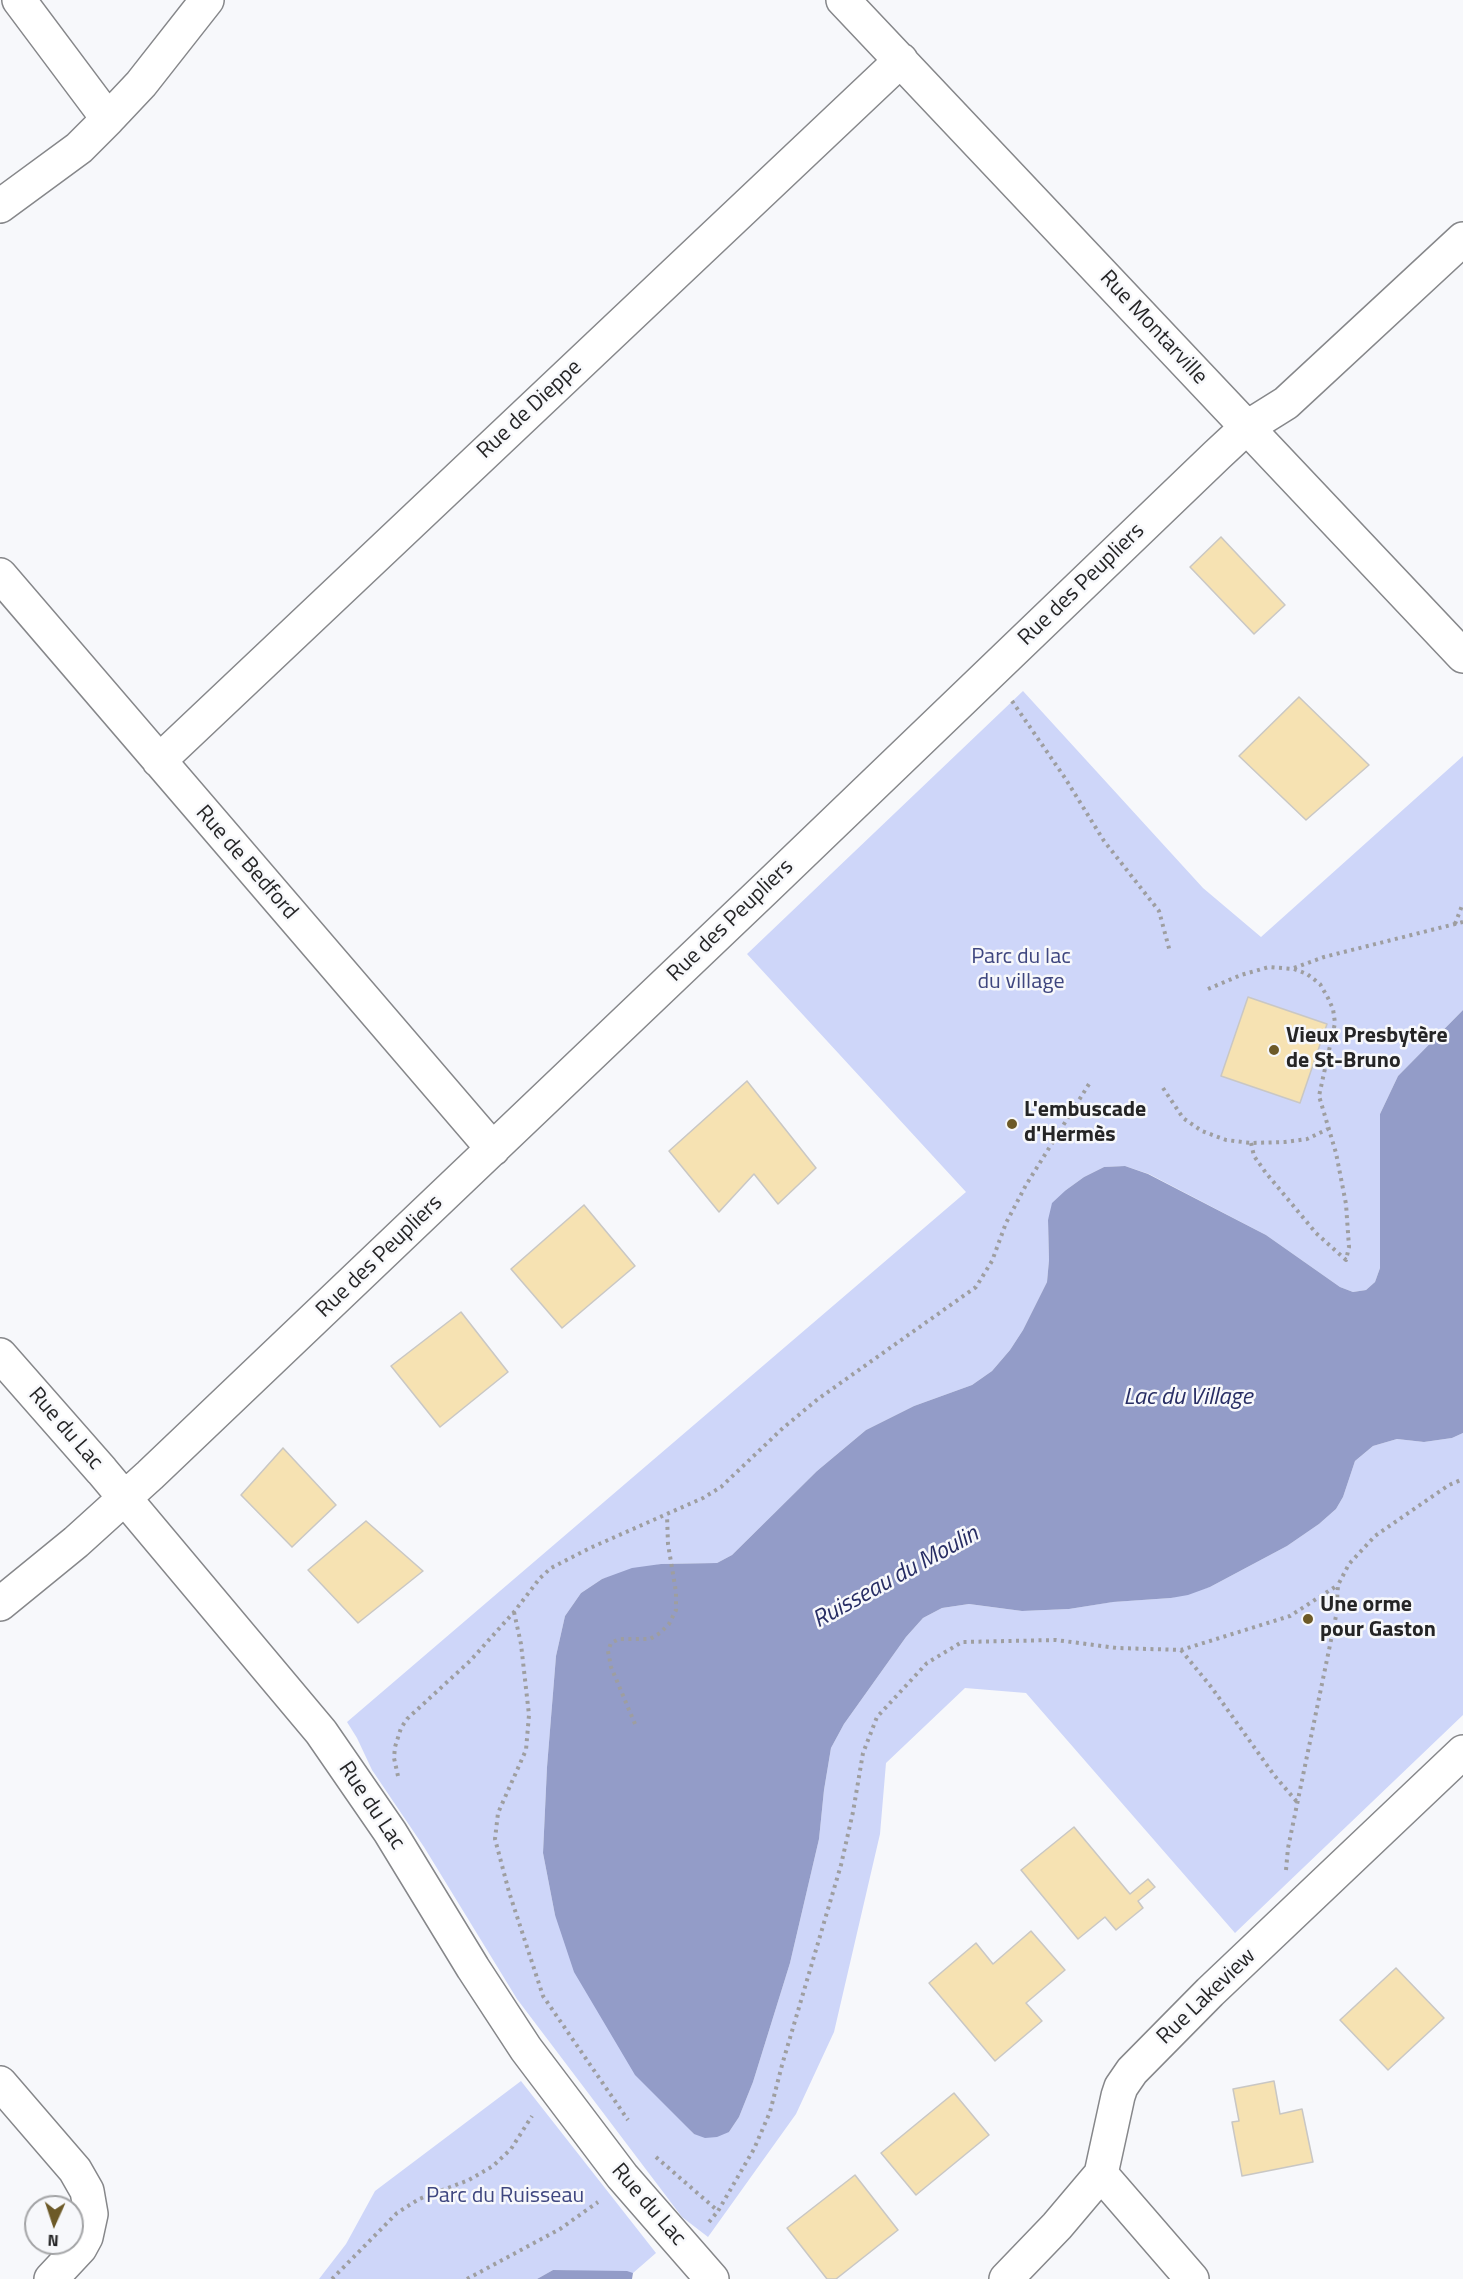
<!DOCTYPE html>
<meta charset="utf-8">
<style>
body{margin:0}
#map{position:relative;width:1463px;height:2279px;overflow:hidden;background:#f7f8fb;font-family:"Titillium Web",sans-serif}
canvas{display:block}
.north{position:absolute;left:24px;top:2195px;width:60px;height:60px;box-sizing:border-box;background:#f7f8fb;border:2px solid #a3a4a6;border-radius:50%;rotate:183deg;font-size:16px;font-weight:700;line-height:24px;text-align:center;color:#252526}
.north::after{content:'';display:block;margin:auto;width:21px;height:27px;background:#6d5a28;clip-path:polygon(50% 0,100% 100%,50% 72%,0 100%)}
</style>
<div id="map">
<canvas width="1463" height="2279"></canvas>
<div class="north">N</div>
</div>
<script>
const ctx = document.querySelector('canvas').getContext('2d');
ctx.lineJoin = 'round';
function paint(path, color) { ctx.fillStyle = color; ctx.fill(path, 'evenodd'); }
const poly = rows => new Path2D(rows.map(r => 'M' + r).join(''));
function stroke(path, color, width, dash) { ctx.strokeStyle = color; ctx.lineWidth = width; ctx.lineCap = dash ? 'butt' : 'round'; ctx.setLineDash(dash || []); ctx.stroke(path); }
function label(font, color, halo, rows, align = 'center') {
  ctx.font = font + ' "Titillium Web",sans-serif'; ctx.lineWidth = 5; ctx.setLineDash([]); ctx.textBaseline = 'middle'; ctx.strokeStyle = halo; ctx.fillStyle = color; for (const [text, x, y, turn = 0] of rows) {
    ctx.save(); ctx.translate(x, y); ctx.rotate((+turn || 0) * Math.PI / 180); ctx.textAlign = isNaN(turn) ? turn : align; if (halo) ctx.strokeText(text, 0, 0); ctx.fillText(text, 0, 0); ctx.restore();
  }
}
const green = poly([
 [1023,691,1203,888,1261,937,1463,756,1463,1010,1398,1076,1380,1114,1380,1268,1375,1282,1366,1290,1353,1292,1340,1287,1266,1235,1149,1174,1125,1166,1104,1167,1084,1177,1066,1190,1048,1220,1049,1260,1047,1282,1023,1330,1010,1350,992,1371,972,1385,914,1406,866,1430,817,1471,732,1555,717,1563,661,1564,602,1579,581,1593,565,1616,556,1656,547,1767,543,1853,555,1915,684,2123,694,2134,729,2132,739,2117,753,2082,790,1963,819,1839,824,1790,831,1748,844,1724,906,1637,923,1618,942,1608,969,1604,1022,1611,1069,1609,1112,1602,1171,1598,1210,1587,1287,1546,1319,1524,1336,1509,1343,1497,1355,1461,1373,1446,1397,1439,1424,1442,1452,1438,1463,1433,1463,1715,1235,1933,1026,1693,965,1688,886,1763,880,1834,834,2032,796,2114,708,2237,682,2217,517,1999,424,1847,372,1770,357,1738,347,1722,966,1192,747,954],
 [521,2081,656,2253,633,2273,553,2270,537,2279,319,2279,346,2244,375,2191]
]);
const water = poly([
 [1463,1010,1463,1433,1452,1438,1424,1442,1397,1439,1373,1446,1355,1461,1343,1497,1336,1509,1319,1524,1287,1546,1210,1587,1188,1595,1171,1598,1113,1602,1069,1609,1022,1611,969,1604,942,1608,923,1618,906,1637,844,1724,831,1748,824,1790,819,1839,790,1963,753,2082,739,2117,729,2132,717,2137,705,2138,694,2134,635,2075,574,1972,555,1915,543,1853,547,1767,556,1656,565,1616,581,1593,602,1579,632,1568,661,1564,717,1563,732,1555,817,1471,866,1430,914,1406,972,1385,992,1371,1010,1350,1023,1330,1047,1282,1049,1260,1048,1220,1052,1203,1066,1190,1084,1177,1104,1167,1125,1166,1148,1174,1266,1235,1340,1287,1353,1292,1366,1290,1375,1282,1380,1268,1380,1114,1398,1076],
 [553,2270,627,2271,633,2273,632,2279,537,2279]
]);
const building = poly([
 [1221,537,1285,605,1254,634,1190,567,1221,537],
 [1299,697,1369,765,1306,820,1239,756,1299,697],
 [1248,997,1327,1024,1300,1103,1221,1076,1248,997],
 [747,1081,816,1168,778,1204,754,1174,719,1212,669,1151,747,1081],
 [584,1205,635,1266,562,1328,511,1269,584,1205],
 [461,1312,508,1372,440,1427,391,1366,461,1312],
 [283,1448,336,1505,292,1547,241,1495,283,1448],
 [366,1521,423,1571,358,1623,308,1570,366,1521],
 [1074,1827,1130,1894,1148,1879,1155,1887,1138,1901,1143,1908,1116,1930,1105,1917,1078,1939,1021,1870,1074,1827],
 [1031,1931,1065,1970,1026,2003,1042,2021,995,2061,929,1983,976,1943,993,1964,1031,1931],
 [1396,1968,1444,2018,1388,2070,1340,2020,1396,1968],
 [1274,2081,1280,2114,1302,2109,1313,2162,1242,2176,1232,2122,1239,2121,1233,2089,1274,2081],
 [954,2093,989,2135,916,2195,881,2153,954,2093],
 [855,2175,898,2230,836,2279,827,2279,787,2228,855,2175]
]);
const path = poly([
 [1012,701,1065,778,1104,841,1159,911,1170,952],
 [1455,924,1463,903],
 [1294,968,1324,957,1463,922],
 [1208,989,1241,975,1269,967,1294,969,1307,974,1320,984,1328,998,1333,1009,1335,1023,1319,1096,1336,1153,1346,1204,1349,1247,1346,1260,1316,1233,1266,1173,1254,1156,1251,1143],
 [1163,1088,1183,1118,1202,1131,1226,1140,1251,1143,1285,1142,1307,1139,1328,1129],
 [514,1612,521,1644,529,1715,526,1750,498,1813,495,1839,509,1892,543,1996,628,2120],
 [1181,1650,1212,1688,1274,1775,1297,1802],
 [635,1724,611,1667,608,1651,611,1643,619,1639,650,1639,660,1633,669,1624,676,1610,676,1592,668,1544,667,1515],
 [398,1776,394,1758,395,1747,401,1728,407,1719,470,1661,514,1612,540,1578,551,1568,590,1548,703,1498,721,1487,783,1428,818,1399,976,1287,992,1261,1006,1223,1026,1185,1089,1084],
 [1286,1870,1288,1848,1336,1616,1338,1585,1349,1564,1375,1536,1449,1485,1463,1479],
 [656,2157,718,2211,754,2149,770,2112,782,2065,841,1865,853,1812,863,1753,877,1717,927,1663,962,1642,1056,1640,1117,1648,1181,1650,1290,1616,1338,1585],
 [709,2222,718,2211],
 [332,2279,397,2213,419,2199,469,2180,493,2166,511,2149,532,2116],
 [467,2279,560,2229,598,2202]
]);
const minor = poly([
 [19,0,108,119],
 [843,0,1463,656],
 [0,206,79,148,108,119,141,84,207,0],
 [0,575,493,1149],
 [159,761,901,60],
 [0,1355,102,1471,321,1732,390,1832,473,1968,526,2049,622,2176,712,2279],
 [0,1604,76,1542,150,1475,764,890,1217,455,1246,428,1286,403,1463,239],
 [0,2083,75,2170,87,2191,91,2214,86,2237,80,2248,51,2279],
 [1101,2174,1192,2279],
 [1006,2279,1057,2226,1101,2174,1118,2096,1121,2087,1132,2071,1210,1992,1463,1752]
]);
const markers = [
 [1274,1050,6,"#6d5a28"],
 [1012,1124,6,"#6d5a28"],
 [1308,1619,6,"#6d5a28"]
];
const streetNames = [
 ["Rue Montarville",1153,328,47],
 ["Rue de Dieppe",530,410,-43],
 ["Rue des Peupliers",1082,585,-44],
 ["Rue de Bedford",246,863,49],
 ["Rue des Peupliers",731,921,-44],
 ["Rue des Peupliers",380,1257,-44],
 ["Rue du Lac",65,1429,49],
 ["Rue du Lac",371,1806,56],
 ["Rue Lakeview",1207,1997,-44],
 ["Rue du Lac",648,2205,49]
];
const parkNames = [
 ["Parc du lac",1021,958],
 ["du village",1021,983],
 ["Parc du Ruisseau",505,2197]
];
const poiNames = [
 ["Vieux Presbytère",1286,1037],
 ["de St-Bruno",1286,1062],
 ["L'embuscade",1024,1111],
 ["d'Hermès",1024,1136],
 ["Une orme",1320,1606],
 ["pour Gaston",1320,1631]
];
const waterNames = [
 ["Lac du Village",1188,1398],
 ["Ruisseau du Moulin",896,1578,-29]
];
paint(green, '#ced6f9');
paint(water, '#939cc8');
paint(building, '#f6e2b2');
stroke(building, '#c9c7c4', 1.5);
stroke(minor, '#86878a', 36);
stroke(path, '#9e9ea0', 4, [3, 4.5]);
stroke(minor, '#fff', 33);
for (const [x, y, r, color] of markers) { const dot = new Path2D(); dot.arc(x, y, r, 0, 2 * Math.PI); ctx.fillStyle = color; ctx.fill(dot); stroke(dot, '#f7f8fb', 2); }
label('22px', '#252526', '#f7f8fb', streetNames);
label('22px', '#3e467f', '#f7f8fb', parkNames);
label('bold 22px', '#252526', '#f7f8fb', poiNames, 'left');
label('italic 24px', '#272d64', '#f7f8fb', waterNames);
</script>
